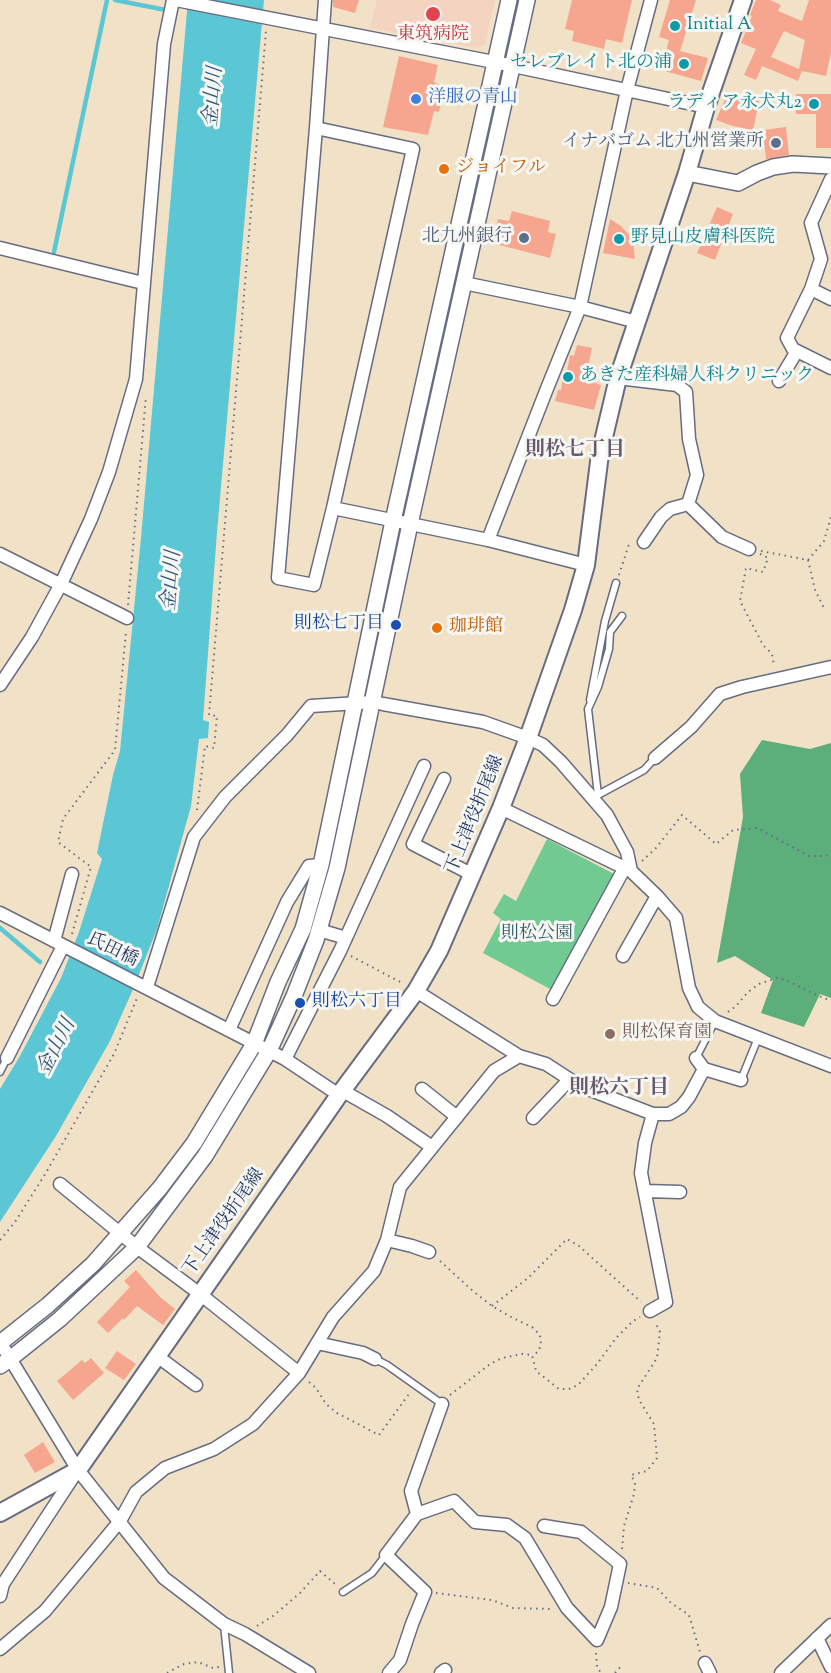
<!DOCTYPE html>
<meta charset="utf-8">
<style>
body{margin:0}
canvas{display:block;background:#f1e1c6}
</style>
<canvas width="831" height="1673"></canvas>
<script>
const ctx = document.querySelector('canvas').getContext('2d');
ctx.lineJoin = 'round';
function paint(path, color) { ctx.fillStyle = color; ctx.fill(path, 'evenodd'); }
const poly = rows => new Path2D(rows.map(r => 'M' + r).join(''));
function stroke(path, color, width, dash) { ctx.strokeStyle = color; ctx.lineWidth = width; ctx.lineCap = dash ? 'butt' : 'round'; ctx.setLineDash(dash || []); ctx.stroke(path); }
function label(font, color, halo, rows, align = 'center') {
  ctx.font = font + ' "Sorts Mill Goudy","Noto Serif JP",serif'; ctx.lineWidth = 6; ctx.setLineDash([]); ctx.textBaseline = 'middle'; ctx.strokeStyle = halo; ctx.fillStyle = color; for (const [text, x, y, turn = 0] of rows) {
    ctx.save(); ctx.translate(x, y); ctx.rotate((+turn || 0) * Math.PI / 180); ctx.textAlign = isNaN(turn) ? turn : align; if (halo) ctx.strokeText(text, 0, 0); ctx.fillText(text, 0, 0); ctx.restore();
  }
}
const built = poly([
 [377,0,495,0,485,44,478,48,370,28]
]);
const green = poly([
 [547,839,614,874,552,990,483,953,501,919,493,913,504,894,516,901]
]);
const forest = poly([
 [762,740,810,749,831,743,831,998,820,994,804,1027,761,1013,773,980,735,956,717,963,743,817,740,774]
]);
const water = poly([
 [188,0,264,0,217,532,203,720,209,722,208,738,199,739,191,806,157,929,134,987,110,1041,56,1136,0,1222,0,1089,20,1056,61,978,79,932,102,859,97,853,113,775,120,751,141,538]
]);
const stream = poly([
 [115,0,166,10],
 [54,252,107,0],
 [0,928,40,962]
]);
const building = poly([
 [333,0,359,0,355,13,333,7],
 [572,0,632,0,622,43,606,39,604,49,572,41,574,31,565,29],
 [670,0,696,0,680,51,708,58,701,81,661,70,669,40,659,37],
 [756,0,770,0,781,5,778,11,802,21,809,0,831,0,831,53,826,76,802,71,798,81,762,66,756,80,744,75,756,49,741,43,752,16,750,15],
 [784,31,805,40,799,69,771,57],
 [399,56,438,65,434,82,445,87,439,112,434,111,428,135,383,127],
 [796,94,831,94,831,148,816,148,816,114,796,114],
 [727,95,746,102,747,95,760,97,753,130,733,126,716,120],
 [786,127,789,155,766,159,763,130],
 [717,207,733,214,715,260,697,253],
 [512,211,550,221,548,232,556,234,550,258,492,243,498,219,509,221],
 [610,219,621,226,630,236,633,242,635,259,603,253],
 [577,345,592,348,587,372,597,376,595,383,601,385,594,410,555,401,558,390,561,390,563,376,566,376,570,355,574,356],
 [136,1270,160,1297,175,1309,163,1325,137,1306,124,1320,123,1318,108,1333,97,1322,130,1287,124,1281],
 [117,1351,136,1364,124,1380,105,1368],
 [91,1358,104,1373,73,1400,57,1381,82,1360,85,1363],
 [43,1442,55,1462,35,1473,24,1455]
]);
const path = poly([
 [761,551,808,560],
 [760,554,768,558,763,572,746,568,740,601,763,645,772,654,774,666],
 [808,560,815,590,825,610],
 [808,560,824,541,831,517],
 [619,575,630,541],
 [128,605,146,396],
 [197,810,205,746,214,748,217,716,209,715,266,31],
 [642,861,656,848,682,815,716,844,733,830,757,828,809,856,825,856,831,854],
 [72,934,91,867,58,842,63,819,115,750,126,632],
 [351,956,404,984],
 [728,1012,736,1006,748,992,759,984,777,978,786,980,810,992,831,1001],
 [0,1240,15,1222,44,1176,114,1054,137,998],
 [440,1261,474,1292,492,1306,513,1318,532,1327,540,1335,541,1345,538,1352,532,1355],
 [492,1306,528,1278,567,1239,579,1246,641,1302],
 [309,1382,316,1388,326,1404,337,1413,379,1435,409,1394],
 [450,1395,490,1364,502,1358,522,1354,532,1355,536,1371,559,1389,569,1389,578,1385,597,1364,616,1338,633,1321,640,1317],
 [622,1549,624,1526,634,1494,635,1483,631,1475,647,1471,657,1458,654,1424,639,1400,637,1389,657,1358,660,1332,656,1324],
 [628,1583,657,1588,671,1603,689,1615,700,1652],
 [436,1593,492,1600,513,1608,552,1609],
 [257,1626,273,1616,300,1593,320,1571,336,1585],
 [596,1653,597,1667,601,1673],
 [167,1673,184,1664,198,1662,213,1668,219,1667],
 [615,1673,623,1664]
]);
const service = poly([
 [590,700,605,621,616,583],
 [598,795,588,709,598,687,609,649,610,632,622,616],
 [596,796,644,770,655,758],
 [696,1058,715,1021],
 [0,1072,7,1058],
 [741,1080,758,1038],
 [375,1359,387,1365,442,1404],
 [343,1592,372,1573,386,1555],
 [224,1625,229,1673]
]);
const minor = poly([
 [176,0,504,64,706,107],
 [316,128,413,149,333,508,314,585,278,578,316,128,325,0],
 [831,179,811,223,821,259,811,289,787,338,793,349,831,368],
 [0,248,143,283],
 [464,283,580,307,637,322],
 [811,289,831,299],
 [618,378,677,385,686,392,689,439,697,475,688,504],
 [779,381,797,351],
 [688,504,722,537,749,549],
 [333,508,488,540,586,565],
 [488,540,546,391,580,307,627,90,651,0],
 [644,542,661,517,670,509,688,504],
 [0,554,127,618],
 [0,685,32,637,61,584,91,519,109,472,136,379,164,44,173,0],
 [655,758,691,727,720,694,742,687,831,667],
 [444,779,413,844,473,875],
 [501,808,631,871,657,896,676,918,689,988,698,1007,715,1021,831,1066],
 [0,913,285,1059,339,1095],
 [319,930,346,938],
 [54,941,72,874],
 [623,956,657,896],
 [147,987,194,837,225,797,287,735,311,706,374,702,383,704,483,722,528,738,543,745,561,762,607,815,627,852,631,871],
 [416,991,519,1056,546,1064,580,1086,653,1114,669,1114,681,1107,689,1097,704,1069,696,1058],
 [553,999,624,869],
 [229,1030,287,902,309,866,321,865],
 [7,1058,63,946],
 [285,1059,340,951,424,766],
 [704,1069,741,1080],
 [422,1089,457,1117],
 [343,1091,387,1116,432,1147],
 [533,1118,569,1080],
 [60,1184,137,1247,200,1294,299,1373],
 [645,1191,680,1192],
 [387,1240,412,1246,429,1252],
 [650,1311,666,1302,641,1173,645,1143,653,1114],
 [0,1342,78,1470,164,1578,224,1624,245,1634,309,1673],
 [317,1343,363,1353,375,1359],
 [157,1356,196,1385],
 [417,1514,411,1491,442,1404],
 [0,1596,3,1584,77,1471],
 [817,1638,831,1667],
 [0,1649,45,1611,120,1521,136,1492,165,1468,214,1449,253,1424,299,1373,333,1317,374,1271,387,1240,400,1187,494,1071,519,1056],
 [705,1663,710,1673],
 [389,1673,400,1660,412,1624,425,1592,386,1555,417,1514,454,1501,475,1522,507,1525,525,1538,567,1608,597,1640,611,1607,620,1564,581,1532,544,1526],
 [441,1673,445,1670],
 [781,1673,831,1625]
]);
const tertiary = poly([
 [687,173,738,183,757,173,773,167,793,164,831,166],
 [0,1343,48,1305,93,1264,160,1188,194,1143,254,1044,278,982,303,929,321,865,393,521,509,0],
 [0,1366,10,1359,60,1319,137,1247,205,1156,269,1051,294,996,316,940,337,868,410,524,527,0]
]);
const secondary = poly([
 [0,1513,78,1470,339,1095,416,991,439,951,501,808,528,738,573,610,586,565,600,454,618,378,687,173,706,107,743,0]
]);
const markers = [
 [433,14,8,"#e0444e"],
 [675,26,6,"#0f9aa8"],
 [684,64,6,"#0f9aa8"],
 [416,99,6,"#3f7fe0"],
 [814,104,6,"#0f9aa8"],
 [776,143,6,"#5c6f8a"],
 [444,169,6,"#e8710a"],
 [524,238,6,"#5c6f8a"],
 [619,239,6,"#0f9aa8"],
 [568,377,6,"#0f9aa8"],
 [396,625,6,"#1a4fb4"],
 [437,628,6,"#e8710a"],
 [300,1003,6,"#1a4fb4"],
 [610,1034,6,"#8d6e63"]
];
const cultureNames = [
 ["Initial A",687,26],
 ["セレブレイト北の浦",672,64,"right"],
 ["ラディア永犬丸2",802,104,"right"],
 ["野見山皮膚科医院",631,239],
 ["あきた産科婦人科クリニック",580,377]
];
const healthNames = [
 ["東筑病院",433,36]
];
const shopNames = [
 ["洋服の青山",428,99]
];
const serviceNames = [
 ["イナバゴム 北九州営業所",764,143],
 ["北九州銀行",512,238]
];
const foodNames = [
 ["ジョイフル",456,169],
 ["珈琲館",449,628]
];
const transitNames = [
 ["則松七丁目",384,625],
 ["則松六丁目",312,1003,"left"]
];
const streetNames = [
 ["下上津役折尾線",476,815,-68],
 ["氏田橋",112,951,26],
 ["下上津役折尾線",225,1223,-55]
];
const parkNames = [
 ["則松公園",537,935]
];
const educationNames = [
 ["則松保育園",622,1034]
];
const waterNames = [
 ["金山川",215,97,-85],
 ["金山川",173,581,-85],
 ["金山川",58,1048,-63]
];
const neighbourhoodNames = [
 ["則松七丁目",575,452],
 ["則松六丁目",619,1090]
];
paint(built, '#f4d3c0');
paint(green, '#71ca91');
paint(forest, '#5cae7b');
paint(water, '#5bc7d5');
stroke(stream, '#5bc7d5', 4.5);
paint(building, '#f6a68e');
stroke(service, '#666d82', 9);
stroke(minor, '#666d82', 15);
stroke(tertiary, '#666d82', 18);
stroke(secondary, '#666d82', 20);
stroke(path, '#666d82', 2, [1.5, 4.5]);
stroke(service, '#fff', 6);
stroke(minor, '#fff', 12);
stroke(tertiary, '#fff', 15);
stroke(secondary, '#fff', 16);
for (const [x, y, r, color] of markers) { const dot = new Path2D(); dot.arc(x, y, r, 0, 2 * Math.PI); ctx.fillStyle = color; ctx.fill(dot); stroke(dot, '#f6f6f2', 2); }
label('18px', '#0d838f', '#f6f6f2', cultureNames, 'left');
label('18px', '#be3a42', '#f6f6f2', healthNames);
label('18px', '#366cbe', '#f6f6f2', shopNames, 'left');
label('18px', '#4e5e75', '#f6f6f2', serviceNames, 'right');
label('18px', '#c56008', '#f6f6f2', foodNames, 'left');
label('18px', '#164399', '#f6f6f2', transitNames, 'right');
label('18px', '#1b2f5e', '#f6f6f2', streetNames);
label('18px', '#355e6d', '#f6f6f2', parkNames);
label('18px', '#785e54', '#f6f6f2', educationNames, 'left');
label('italic 20px', '#2b557c', '#f6f6f2', waterNames);
label('bold 20px', '#68596f', '#f6f6f2', neighbourhoodNames);
</script>
